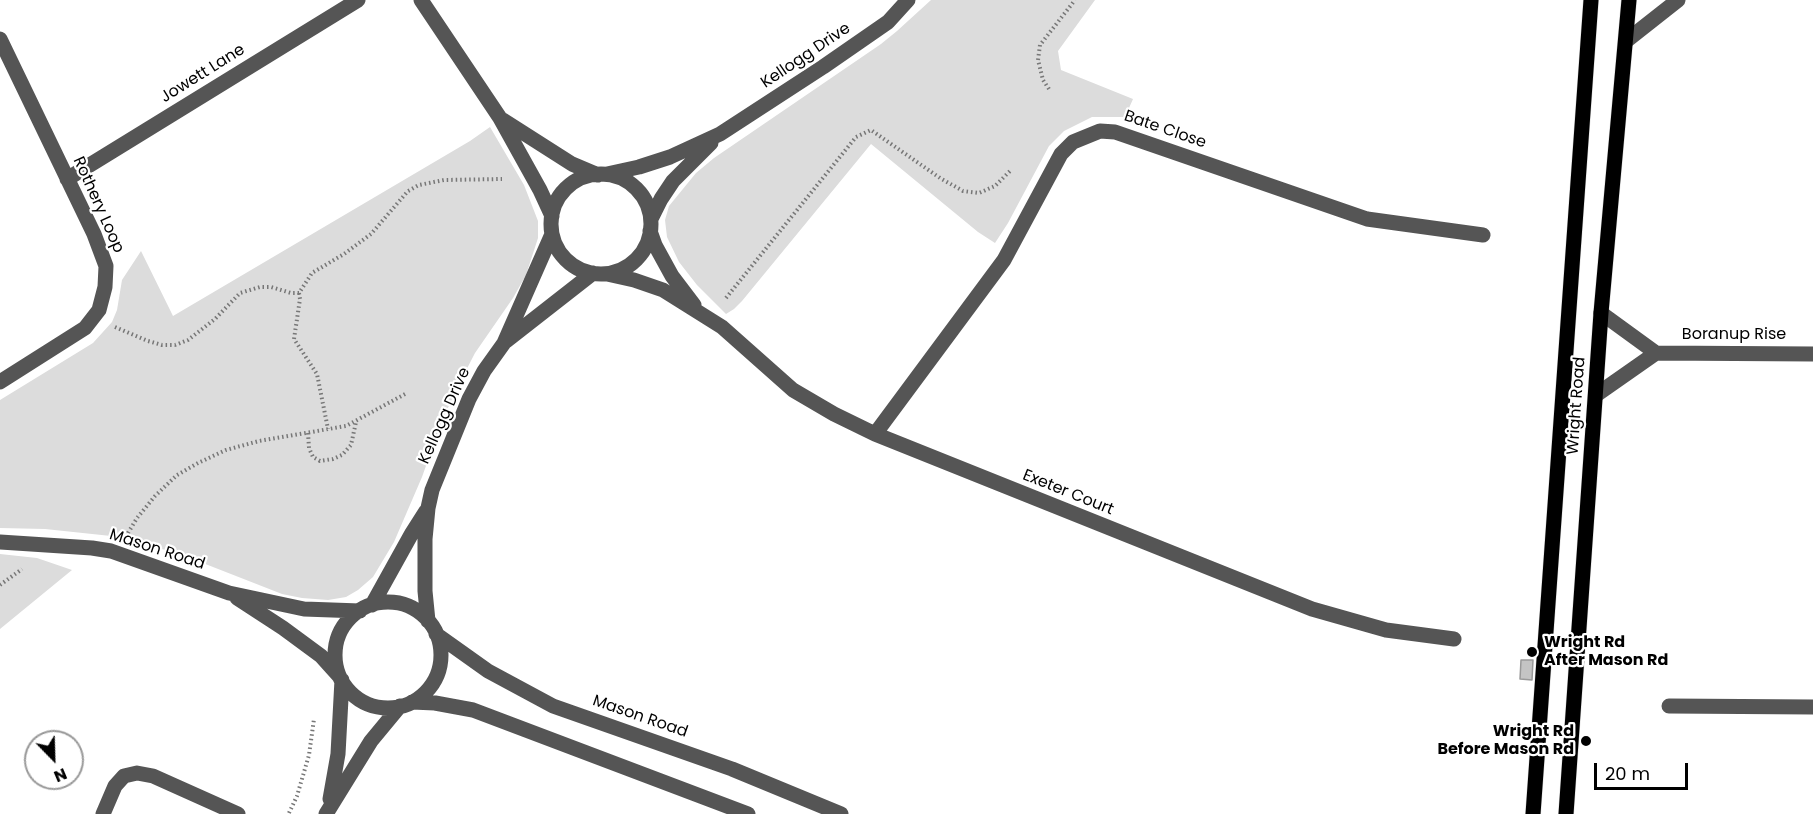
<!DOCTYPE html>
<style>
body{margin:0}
#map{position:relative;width:1813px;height:814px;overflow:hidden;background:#fff;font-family:Poppins,sans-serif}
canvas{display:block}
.north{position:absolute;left:24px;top:730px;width:60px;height:60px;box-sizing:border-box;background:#fff;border:2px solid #999;border-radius:50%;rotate:157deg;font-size:16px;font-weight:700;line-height:24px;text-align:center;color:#000}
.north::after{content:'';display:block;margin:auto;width:21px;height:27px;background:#000;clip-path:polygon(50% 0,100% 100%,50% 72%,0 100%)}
.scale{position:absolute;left:1594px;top:763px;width:94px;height:27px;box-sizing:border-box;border:3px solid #000;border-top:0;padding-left:8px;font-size:18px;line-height:21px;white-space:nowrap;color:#000;-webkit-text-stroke:4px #fff;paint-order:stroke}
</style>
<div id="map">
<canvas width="1813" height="814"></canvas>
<div class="north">N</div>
<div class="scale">20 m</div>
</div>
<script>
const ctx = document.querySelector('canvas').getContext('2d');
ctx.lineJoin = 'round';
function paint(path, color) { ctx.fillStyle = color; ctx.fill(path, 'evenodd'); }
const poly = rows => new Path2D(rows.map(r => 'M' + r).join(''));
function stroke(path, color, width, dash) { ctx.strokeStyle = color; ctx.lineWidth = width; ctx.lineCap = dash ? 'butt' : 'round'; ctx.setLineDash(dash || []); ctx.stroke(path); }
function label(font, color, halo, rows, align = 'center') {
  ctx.font = font + ' Poppins,sans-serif'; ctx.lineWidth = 4.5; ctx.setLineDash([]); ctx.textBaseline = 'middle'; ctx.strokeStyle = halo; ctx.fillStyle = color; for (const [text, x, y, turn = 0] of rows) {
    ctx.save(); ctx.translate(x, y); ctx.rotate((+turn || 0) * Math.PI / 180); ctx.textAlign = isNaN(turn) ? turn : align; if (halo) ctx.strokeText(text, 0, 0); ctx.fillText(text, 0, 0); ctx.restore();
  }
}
const green = poly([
 [931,0,1095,0,1058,51,1061,70,1133,99,1125,117,1092,117,1064,131,1049,146,1008,223,995,243,978,232,871,144,742,301,734,309,726,314,697,285,679,262,667,237,665,220,669,206,696,173,714,158,881,44,897,31],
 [490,127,524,185,538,221,538,238,526,275,513,298,475,353,458,386,442,421,422,477,394,542,373,577,358,590,346,597,328,600,302,598,282,594,190,558,137,541,111,536,45,529,0,528,0,400,93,343,112,322,117,310,122,280,141,251,173,316,470,141],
 [0,554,37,558,72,570,0,629]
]);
const building = poly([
 [1521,660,1533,660,1532,680,1520,679,1521,660]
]);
const path = poly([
 [1049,89,1043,80,1038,60,1040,45,1075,0],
 [299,293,300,299,294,339,317,374,328,429],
 [726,298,856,137,871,130,940,178,963,191,979,193,995,186,1010,171],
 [115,327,148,341,162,345,175,345,188,340,215,319,240,293,260,287,271,287,291,293,299,293,312,273,344,254,371,234,408,191,419,185,444,180,502,179],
 [308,433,309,448,313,457,320,461,333,459,342,455,351,445,356,422],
 [128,533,137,518,155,496,177,475,198,463,226,450,259,441,346,426,407,393],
 [0,585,22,569],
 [289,813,297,796,309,755,314,719]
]);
const minor = poly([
 [421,0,500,118,540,190,552,216],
 [0,39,94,234,106,266,105,287,99,310,85,328,0,382],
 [1626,41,1678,0],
 [503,120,572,164,598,175],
 [607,174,639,167,670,157,720,134,823,67,888,22,908,0],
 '551 224a50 50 0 1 1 100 0a50 50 0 1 1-100 0Z',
 [67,179,358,0],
 [651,219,661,199,673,181,711,143],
 [650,231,655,245,672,276,694,305],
 [607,274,634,280,663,290,722,327,793,390,834,414,875,434,1312,609,1386,630,1454,639],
 [1601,313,1656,353],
 [506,341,593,273],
 [1596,395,1656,353,1813,354],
 [875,434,1004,260,1061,154,1073,142,1100,131,1115,132,1367,219,1483,235],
 [0,542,92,548,111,551,229,593,304,609,360,611],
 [237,598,283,628,321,656,339,676],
 '335 655a53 53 0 1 1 106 0a53 53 0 1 1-106 0Z',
 [372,605,412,533,426,511],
 [428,621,425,591,425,539,428,508,432,490,469,399,484,371,504,343,552,234],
 [436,634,488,671,553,706,732,769,841,814],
 [412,702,435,703,473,710,748,814],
 [1669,706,1813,707],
 [330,799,338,754,342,680],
 [103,814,115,786,124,776,137,773,153,776,238,814],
 [326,814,371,741,400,706]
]);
const major = poly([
 [1533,814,1591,0],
 [1566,814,1601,313,1629,0]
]);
const markers = [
 [1532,652,6,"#000"],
 [1586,741,6,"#000"]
];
const streetNames = [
 ["Kellogg Drive",806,56,-34],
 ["Jowett Lane",203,74,-32],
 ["Bate Close",1165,130,19],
 ["Rothery Loop",98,205,66],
 ["Boranup Rise",1734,335],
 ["Wright Road",1577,406,-86],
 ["Kellogg Drive",445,416,-66],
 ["Exeter Court",1068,493,22],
 ["Mason Road",157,550,18],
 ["Mason Road",640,717,19]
];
const poiNames = [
 ["Wright Rd",1544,643],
 ["After Mason Rd",1544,661],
 ["Wright Rd",1574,732,"right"],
 ["Before Mason Rd",1574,750,"right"]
];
paint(green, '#dcdcdc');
paint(building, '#c4c4c4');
stroke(building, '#999', 1.5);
stroke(major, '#dbdbdb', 16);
stroke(path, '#777', 4, [1.5, 3]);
stroke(minor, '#555', 15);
stroke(major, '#000', 15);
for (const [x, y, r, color] of markers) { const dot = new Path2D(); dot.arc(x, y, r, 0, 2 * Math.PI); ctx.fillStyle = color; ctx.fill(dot); stroke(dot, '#fff', 2); }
label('16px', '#000', '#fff', streetNames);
label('bold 16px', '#000', '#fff', poiNames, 'left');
</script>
